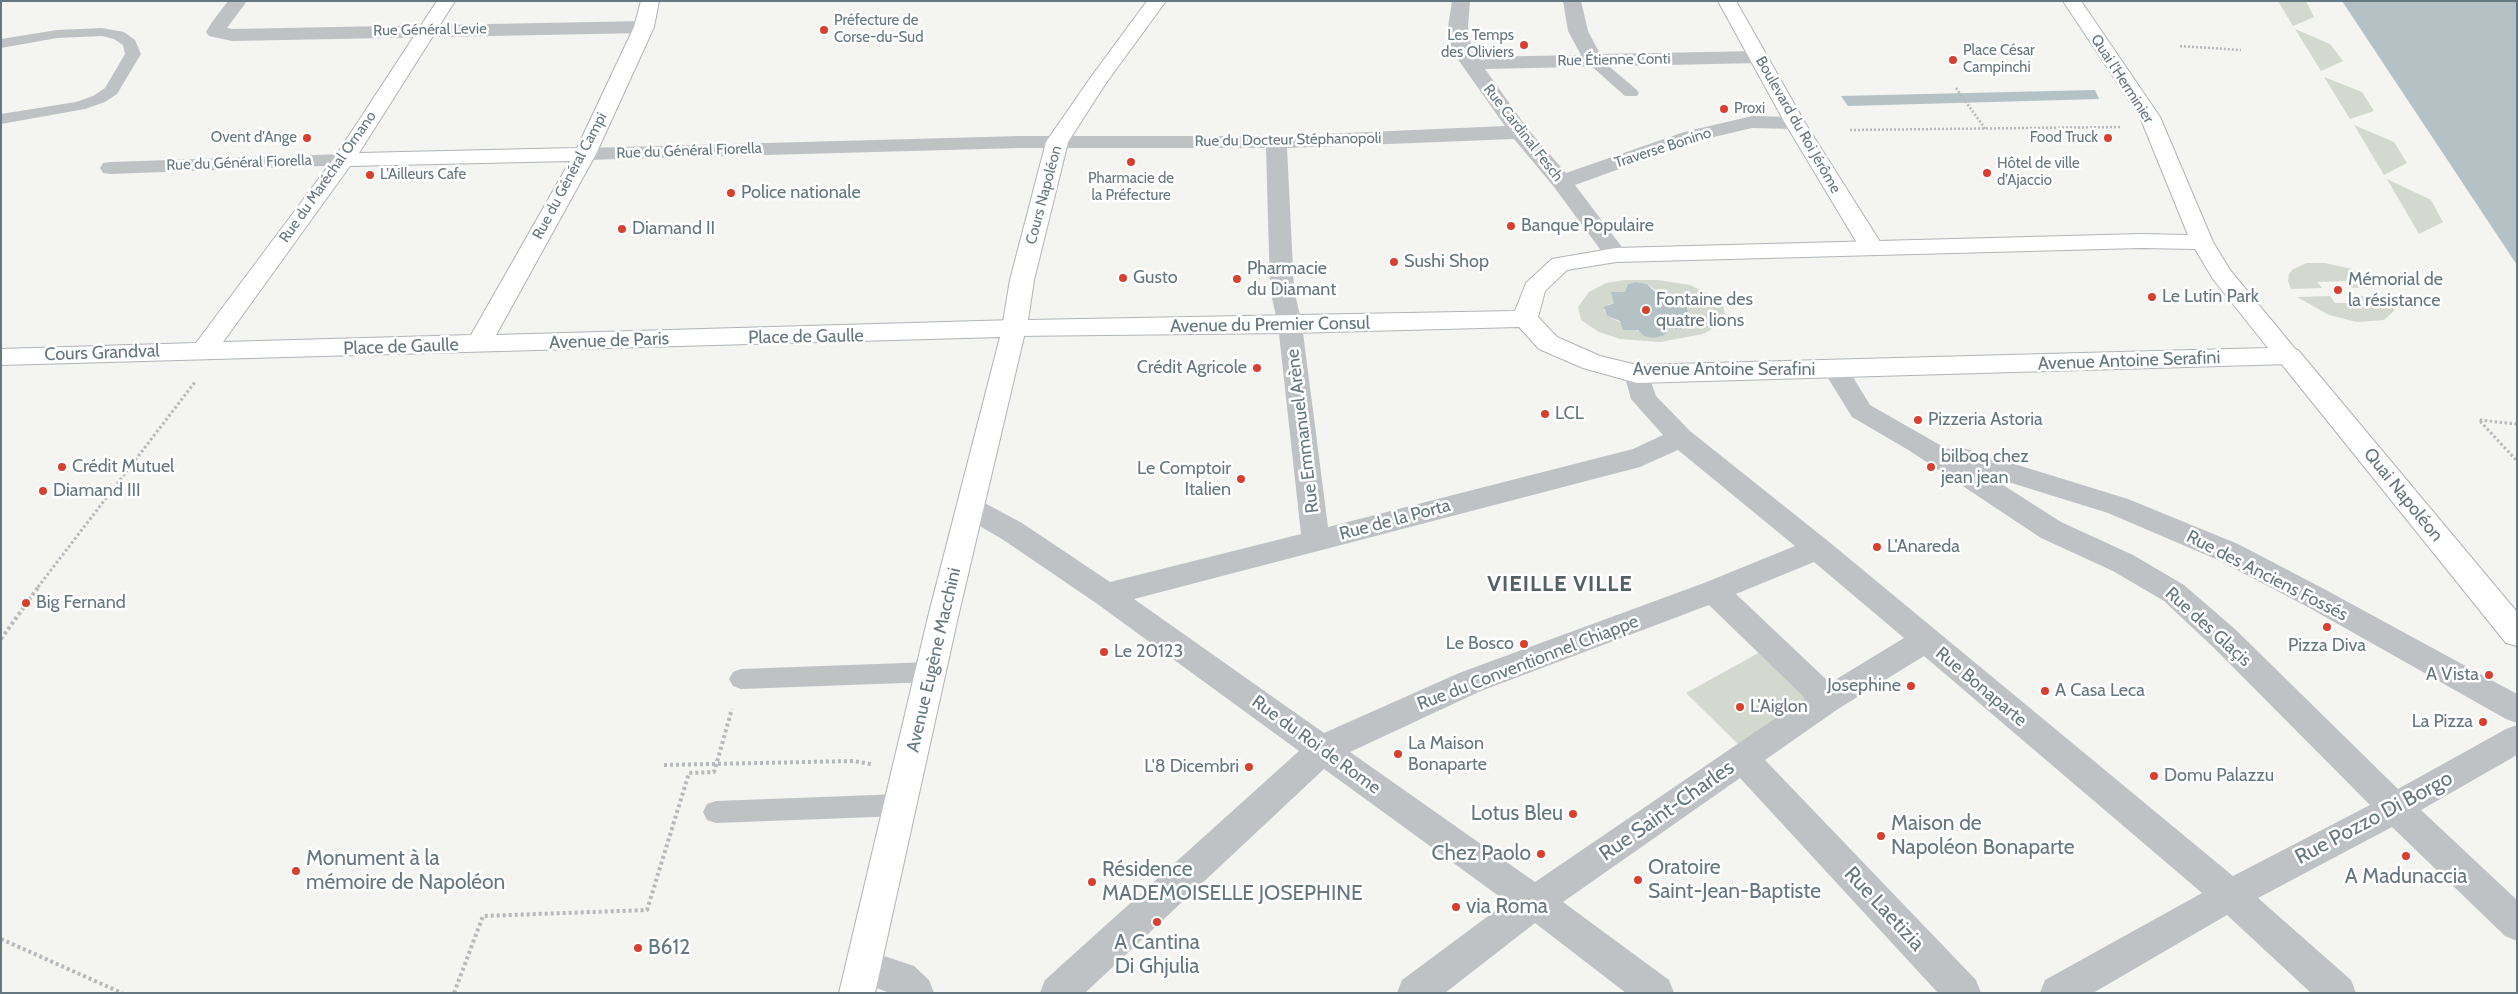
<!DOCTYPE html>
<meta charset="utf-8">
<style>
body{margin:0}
#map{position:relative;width:2518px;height:994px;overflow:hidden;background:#f4f4f1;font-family:Cabin,sans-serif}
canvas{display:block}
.frame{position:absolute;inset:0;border:2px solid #657780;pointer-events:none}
</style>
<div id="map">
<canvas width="2518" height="994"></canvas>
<div class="frame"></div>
</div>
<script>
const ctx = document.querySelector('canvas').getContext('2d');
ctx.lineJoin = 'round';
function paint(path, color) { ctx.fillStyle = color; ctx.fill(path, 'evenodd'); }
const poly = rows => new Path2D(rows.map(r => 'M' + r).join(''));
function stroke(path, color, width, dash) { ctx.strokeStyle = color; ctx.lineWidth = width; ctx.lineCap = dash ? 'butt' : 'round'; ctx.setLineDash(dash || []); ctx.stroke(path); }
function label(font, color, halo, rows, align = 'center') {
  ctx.font = font + ' Cabin,sans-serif'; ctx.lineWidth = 5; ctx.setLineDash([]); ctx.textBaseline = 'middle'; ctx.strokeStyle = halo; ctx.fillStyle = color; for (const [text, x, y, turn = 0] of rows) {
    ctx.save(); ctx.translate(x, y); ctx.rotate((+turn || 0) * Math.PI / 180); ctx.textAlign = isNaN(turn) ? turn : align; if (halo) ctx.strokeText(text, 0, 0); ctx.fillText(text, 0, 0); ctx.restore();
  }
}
const green = poly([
 [2278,1,2306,1,2314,17,2293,26],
 [2295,29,2330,44,2343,61,2321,71],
 [2324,77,2362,92,2374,111,2350,119],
 [2354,125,2394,142,2407,163,2384,175],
 [2387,179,2431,200,2443,222,2419,234],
 [2307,263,2325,263,2352,269,2384,287,2351,288,2346,281,2317,282,2322,288,2291,289,2288,281,2289,274,2293,269],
 [1625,280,1658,280,1690,285,1714,297,1723,306,1725,314,1712,329,1703,334,1660,342,1620,339,1599,332,1581,320,1578,307,1589,292,1606,283],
 [1636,282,1647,284,1670,300,1677,301,1677,320,1680,328,1668,329,1667,333,1663,336,1653,338,1607,316,1604,310,1609,304,1614,303,1626,292,1628,284],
 [2330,296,2335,303,2365,303,2360,296,2392,296,2395,304,2394,311,2384,320,2357,322,2329,315,2297,297],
 [1764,650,1810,696,1740,746,1686,693]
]);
const water = poly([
 [2342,1,2517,1,2517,265],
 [2095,90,2099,99,1848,106,1841,96],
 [1636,282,1647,284,1654,291,1667,291,1670,300,1686,306,1689,314,1686,318,1678,320,1681,329,1668,329,1667,333,1663,336,1653,338,1644,336,1638,330,1623,330,1620,321,1607,316,1604,307,1614,303,1611,292,1625,292,1628,284]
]);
const pathFar2 = poly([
 [2180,46,2241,50],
 [1956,88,1986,130],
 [1850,130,2120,127]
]);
const pathFar1 = poly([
 [2517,424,2479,420,2517,461],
 [38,587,195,382]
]);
const path = poly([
 [1,639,39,586],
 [664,765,853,761,871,764],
 [1,939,122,993],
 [454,993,483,916,647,910,689,773,714,772,732,709]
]);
const lane = poly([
 [102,28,124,32,135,40,141,54,117,94,105,102,85,109,1,124,1,114,76,102,93,96,105,88,125,54,123,45,114,39,102,36,57,38,1,48,1,39,57,30,102,28],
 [1594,56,1599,58,1637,90,1639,93,1637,96,1625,96,1589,64,1586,61,1589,58,1594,56],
 [931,662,939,665,943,672,939,679,931,682,741,689,733,686,729,679,733,672,741,669,931,662],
 [901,794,910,797,914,805,910,813,901,816,716,823,707,820,703,812,707,804,716,801,901,794]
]);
const street = poly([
 [228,1,247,1,227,28,232,29,644,21,651,23,654,27,651,31,644,33,232,41,209,36,206,32,212,22,228,1],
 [1452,1,1470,1,1468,27,1472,51,1476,57,1581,55,1568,31,1563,1,1581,1,1588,31,1600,54,1759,51,1766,53,1769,57,1766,61,1759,63,1485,69,1527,128,1566,173,1684,132,1752,116,1795,117,1802,119,1805,123,1802,127,1795,129,1752,128,1697,141,1575,185,1628,255,1624,260,1616,262,1608,260,1554,187,1514,139,1287,148,1294,289,1302,325,1328,527,1633,449,1663,435,1631,399,1624,374,1628,368,1637,365,1646,368,1656,396,1690,431,1828,541,2233,876,2370,805,2214,648,2164,601,2113,571,2041,538,1910,451,1852,417,1823,370,1827,364,1836,361,1845,364,1870,405,1947,449,1956,446,2128,499,2238,544,2326,590,2517,694,2517,723,2506,719,2306,606,2218,560,2108,513,1989,476,2061,522,2133,555,2184,585,2236,630,2398,789,2506,729,2517,725,2517,755,2421,810,2517,900,2517,941,2505,936,2392,827,2258,898,2351,980,2356,993,2311,993,2227,915,2093,993,2040,993,2045,980,2202,893,1924,656,1838,709,1765,760,1976,980,1981,993,1938,993,1740,778,1563,902,1669,980,1674,993,1626,993,1535,923,1445,993,1397,993,1402,980,1507,902,1324,769,1085,993,1040,993,1045,980,1299,751,1096,603,1002,539,959,514,955,507,959,500,969,497,979,500,1022,523,1110,582,1301,534,1278,325,1270,289,1266,148,1020,148,585,160,577,159,574,154,577,149,585,148,1020,136,1276,136,1505,126,1452,51,1448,27,1452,1],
 [1678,450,1795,546,1704,583,1459,673,1324,733,1134,599,1640,467,1678,450],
 [1814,562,1904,638,1830,683,1736,594,1814,562],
 [1709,605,1805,698,1535,882,1350,752,1481,691,1709,605],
 [344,154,352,155,355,160,352,165,111,174,103,173,100,168,103,163,111,162,344,154],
 [863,949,914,966,929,980,934,993,890,993,850,978,845,966,850,954,863,949]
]);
const secondary = poly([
 [437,1,455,1,359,153,577,148,634,27,641,1,659,1,654,27,596,154,496,335,1014,320,1023,322,1026,328,958,617,875,993,839,993,928,617,1000,337,1,365,1,349,196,343,335,157,437,1],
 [570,161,471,335,223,342,350,166,570,161],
 [1718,1,1736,1,1805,123,1884,248,1880,253,1872,255,1864,253,1860,248,1785,123,1718,1],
 [2289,348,2298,350,2517,612,2517,646,2506,643,2280,362,2277,356,2280,350,2289,348]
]);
const primary = poly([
 [1147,1,1166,1,1106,83,1068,142,1034,280,1028,320,1515,311,1526,283,1552,259,1616,248,2141,234,2188,235,2140,117,2063,1,2081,1,2160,117,2213,242,2230,270,2301,356,2298,362,2289,364,1637,383,1583,368,1539,349,1519,327,1290,333,1014,336,1005,334,1002,328,1010,280,1046,142,1091,77,1147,1],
 [2141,248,2195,249,2213,279,2268,348,1637,365,1600,356,1557,337,1538,317,1545,291,1567,270,1616,262,2141,248]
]);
const markers = [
 [824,30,5,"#d7402e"],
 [1524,45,5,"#d7402e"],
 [1953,60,5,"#d7402e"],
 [1724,109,5,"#d7402e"],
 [307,138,5,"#d7402e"],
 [2108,138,5,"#d7402e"],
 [1131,162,5,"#d7402e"],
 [1987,173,5,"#d7402e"],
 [370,175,5,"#d7402e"],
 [731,193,5,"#d7402e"],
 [1511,226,5,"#d7402e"],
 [622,229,5,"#d7402e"],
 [1394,262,5,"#d7402e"],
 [1123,278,5,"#d7402e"],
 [1237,279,5,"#d7402e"],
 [2338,290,5,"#d7402e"],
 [2152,297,5,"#d7402e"],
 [1646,310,5,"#d7402e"],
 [1257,368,5,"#d7402e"],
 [1545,414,5,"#d7402e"],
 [1918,420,5,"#d7402e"],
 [62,467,5,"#d7402e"],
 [1931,467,5,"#d7402e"],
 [1241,479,5,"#d7402e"],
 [43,491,5,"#d7402e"],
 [1877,547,5,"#d7402e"],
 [26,603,5,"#d7402e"],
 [2327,627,5,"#d7402e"],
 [1524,644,5,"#d7402e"],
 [1104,652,5,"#d7402e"],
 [2489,675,5,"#d7402e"],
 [1911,686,5,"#d7402e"],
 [2045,691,5,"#d7402e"],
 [1740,707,5,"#d7402e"],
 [2483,722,5,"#d7402e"],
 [1398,754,5,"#d7402e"],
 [1249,767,5,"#d7402e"],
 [2154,776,5,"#d7402e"],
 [1573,814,5,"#d7402e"],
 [1881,836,5,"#d7402e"],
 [1541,854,5,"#d7402e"],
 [2406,856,5,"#d7402e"],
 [296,871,5,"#d7402e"],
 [1638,880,5,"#d7402e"],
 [1092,882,5,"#d7402e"],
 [1456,907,5,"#d7402e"],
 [1157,922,5,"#d7402e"],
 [638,948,5,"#d7402e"]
];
const farPoinames = [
 ["Préfecture de",834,21],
 ["Corse-du-Sud",834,38],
 ["Les Temps",1514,36,"right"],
 ["des Oliviers",1514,53,"right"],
 ["Place César",1963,51],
 ["Campinchi",1963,68],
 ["Proxi",1734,109],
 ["Ovent d'Ange",297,138,"right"],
 ["Food Truck",2098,138,"right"],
 ["Hôtel de ville",1997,164],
 ["d’Ajaccio",1997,181],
 ["L'Ailleurs Cafe",380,175],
 ["Pharmacie de",1131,179,"center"],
 ["la Préfecture",1131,196,"center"]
];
const farStreetnames = [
 ["Rue Général Levie",430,30,-1],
 ["Rue Étienne Conti",1614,60,-1],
 ["Quai l'Herminier",2122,79,57],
 ["Boulevard du Roi Jérôme",1798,125,60],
 ["Rue Cardinal Fesch",1523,133,52],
 ["Rue du Docteur Stéphanopoli",1288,140,-1],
 ["Traverse Bonino",1663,148,-18],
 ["Rue du Général Fiorella",689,151,-2],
 ["Rue du Général Fiorella",239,163,-2],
 ["Rue du Général Campi",570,176,-62],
 ["Rue du Maréchal Ornano",328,177,-55],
 ["Cours Napoléon",1044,195,-75]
];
const poiNames = [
 ["Police nationale",741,193],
 ["Banque Populaire",1521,226],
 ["Diamand II",632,229],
 ["Sushi Shop",1404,262],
 ["Pharmacie",1247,269],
 ["du Diamant",1247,290],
 ["Gusto",1133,278],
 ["Mémorial de",2348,280],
 ["la résistance",2348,301],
 ["Le Lutin Park",2162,297],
 ["Fontaine des",1656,300],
 ["quatre lions",1656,321],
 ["Crédit Agricole",1247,368,"right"],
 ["LCL",1555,414],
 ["Pizzeria Astoria",1928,420],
 ["bilboq chez",1941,457],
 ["jean jean",1941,478],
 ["Crédit Mutuel",72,467],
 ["Le Comptoir",1231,469,"right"],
 ["Italien",1231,490,"right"],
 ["Diamand III",53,491],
 ["L'Anareda",1887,547],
 ["Big Fernand",36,603],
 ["Le Bosco",1514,644,"right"],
 ["Pizza Diva",2327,646,"center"],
 ["Le 20123",1114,652],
 ["A Vista",2479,675,"right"],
 ["Josephine",1901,686,"right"],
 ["A Casa Leca",2055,691],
 ["L'Aiglon",1750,707],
 ["La Pizza",2473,722,"right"],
 ["La Maison",1408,744],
 ["Bonaparte",1408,765],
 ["L'8 Dicembri",1239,767,"right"],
 ["Domu Palazzu",2164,776]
];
const streetNames = [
 ["Avenue du Premier Consul",1270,325,-1],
 ["Place de Gaulle",806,337,-1],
 ["Avenue de Paris",609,341,-2],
 ["Place de Gaulle",401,347,-2],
 ["Cours Grandval",102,353,-2],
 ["Avenue Antoine Serafini",2129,361,-2],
 ["Avenue Antoine Serafini",1724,370],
 ["Rue Emmanuel Arène",1303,431,-97],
 ["Quai Napoléon",2403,495,51],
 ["Rue de la Porta",1395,520,-15],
 ["Rue des Anciens Fossés",2267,576,27],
 ["Rue des Glaçis",2208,627,42],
 ["Avenue Eugène Macchini",934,660,-77],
 ["Rue du Conventionnel Chiappe",1528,663,-21],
 ["Rue Bonaparte",1981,687,40],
 ["Rue du Roi de Rome",1316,745,36]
];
const nearStreetnames = [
 ["Rue Saint-Charles",1667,811,-35],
 ["Rue Pozzo Di Borgo",2374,818,-28],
 ["Rue Laetizia",1884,909,47]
];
const nearPoinames = [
 ["Lotus Bleu",1563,814,"right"],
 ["Maison de",1891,824],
 ["Napoléon Bonaparte",1891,848],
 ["Chez Paolo",1531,854,"right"],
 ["Monument à la",306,859],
 ["mémoire de Napoléon",306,883],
 ["Oratoire",1648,868],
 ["Saint-Jean-Baptiste",1648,892],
 ["Résidence",1102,870],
 ["MADEMOISELLE JOSEPHINE",1102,894],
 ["A Madunaccia",2406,877,"center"],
 ["via Roma",1466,907],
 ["A Cantina",1157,943,"center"],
 ["Di Ghjulia",1157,967,"center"],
 ["B612",648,948]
];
const districtNames = [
 ["VIEILLE VILLE",1560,585]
];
paint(green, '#d4d9d0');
paint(water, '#b4c2c5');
stroke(secondary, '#aeb4b8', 2);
stroke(primary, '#afb5b7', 2);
stroke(pathFar2, '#b6b9bb', 2.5, [2, 2]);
stroke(pathFar1, '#b6b9bb', 3, [2.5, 2.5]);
stroke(path, '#b6b9bb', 4, [3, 3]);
paint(lane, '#bec2c5');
paint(street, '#bec2c5');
paint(secondary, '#fff');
paint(primary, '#fff');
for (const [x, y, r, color] of markers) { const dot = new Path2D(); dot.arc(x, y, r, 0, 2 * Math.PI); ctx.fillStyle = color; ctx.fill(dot); stroke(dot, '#fff', 2); }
label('15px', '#657780', '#fff', farPoinames, 'left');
label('15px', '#657780', '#fff', farStreetnames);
label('18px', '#657780', '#fff', poiNames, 'left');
label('18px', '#657780', '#fff', streetNames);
label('21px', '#657780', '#fff', nearStreetnames);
label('21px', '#657780', '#fff', nearPoinames, 'left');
ctx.letterSpacing = '1px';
label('bold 22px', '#536066', '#fff', districtNames);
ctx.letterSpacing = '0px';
</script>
